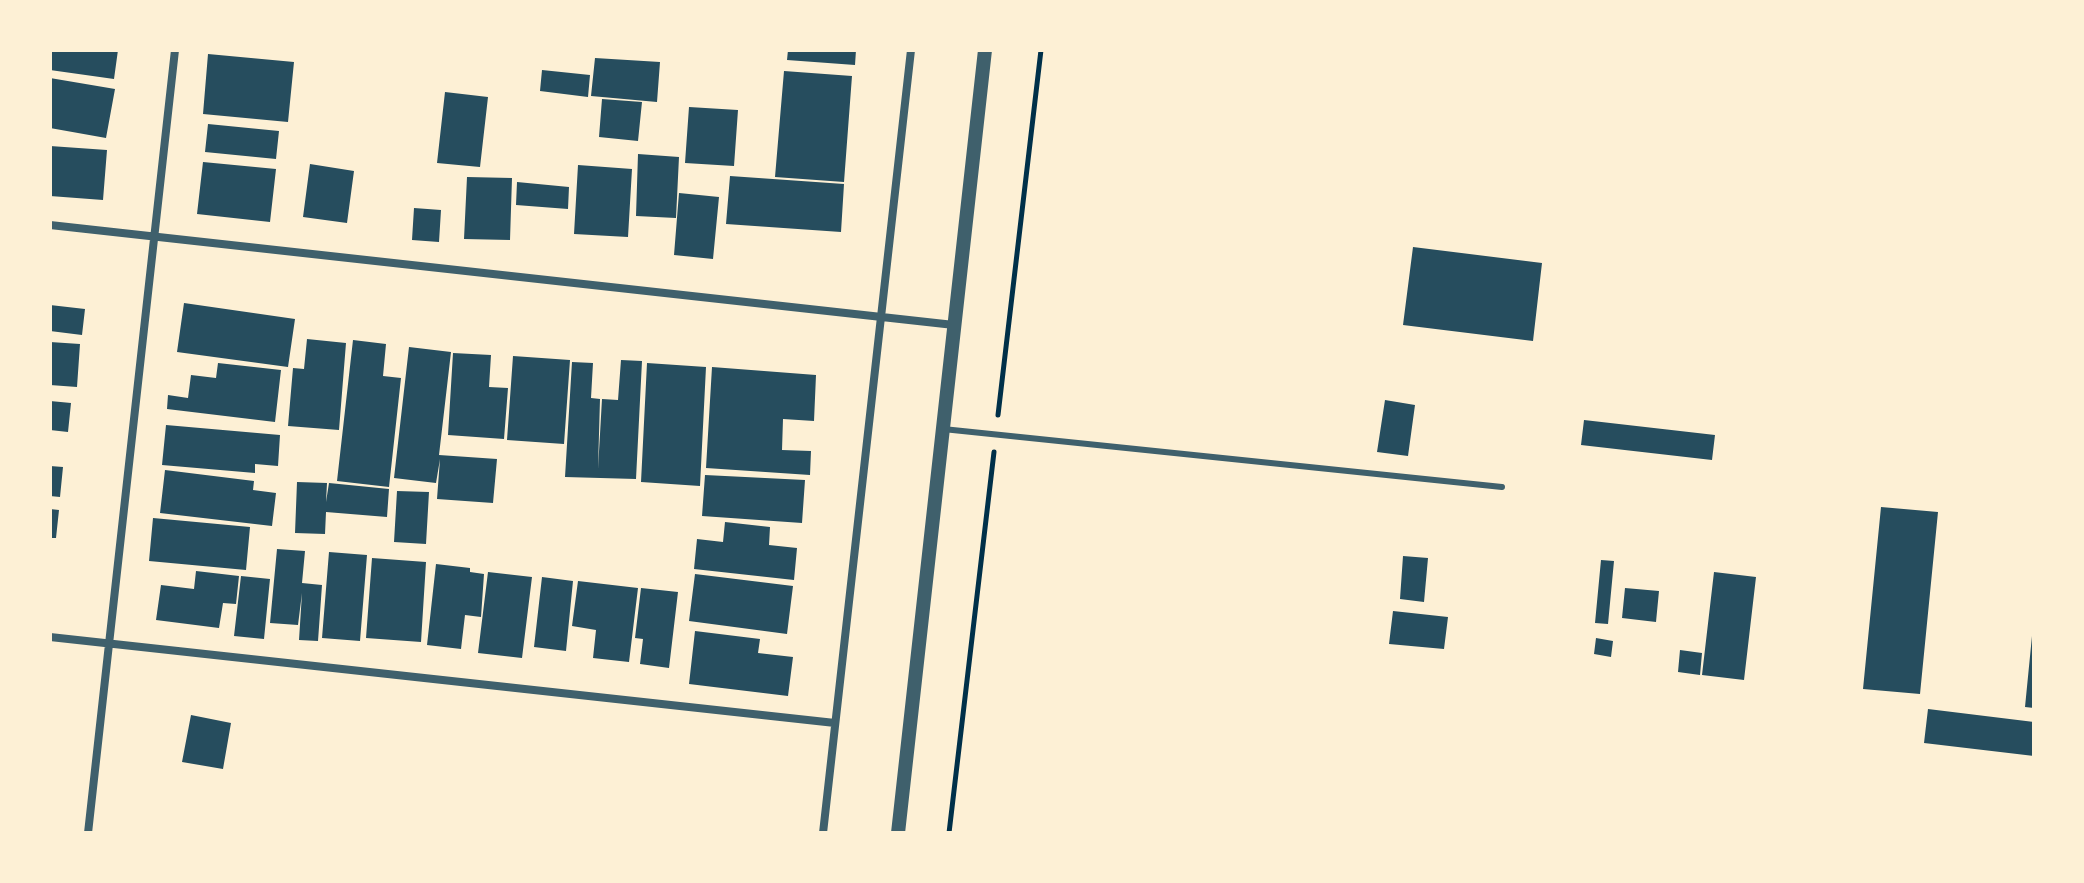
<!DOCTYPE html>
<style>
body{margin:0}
#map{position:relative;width:2084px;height:883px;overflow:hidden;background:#fdf0d5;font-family:Cabin,sans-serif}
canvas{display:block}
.frame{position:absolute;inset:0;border:52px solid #fdf0d5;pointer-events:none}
</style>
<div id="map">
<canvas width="2084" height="883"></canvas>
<div class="frame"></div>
</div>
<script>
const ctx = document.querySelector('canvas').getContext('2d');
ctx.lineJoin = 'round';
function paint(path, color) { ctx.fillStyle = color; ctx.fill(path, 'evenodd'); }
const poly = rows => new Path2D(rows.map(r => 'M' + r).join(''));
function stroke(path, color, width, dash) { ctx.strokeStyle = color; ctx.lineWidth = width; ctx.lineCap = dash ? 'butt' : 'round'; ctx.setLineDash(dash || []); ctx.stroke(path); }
const building = poly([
 [50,50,118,50,114,79,50,70],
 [788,50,856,50,855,65,787,60],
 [208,54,294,62,288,122,203,114],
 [595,58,660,62,657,102,591,96],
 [542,70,590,75,588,97,540,91],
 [784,71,852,76,844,182,775,177],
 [50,78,115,89,106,138,50,128],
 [445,92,488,97,480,167,437,163],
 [602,99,642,102,638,141,599,137],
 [689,107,738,110,734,166,685,163],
 [208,124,279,131,276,159,205,152],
 [50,146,107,150,103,200,50,196],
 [638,154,679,157,676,218,636,216],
 [203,162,276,169,270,222,197,214],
 [310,164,354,171,347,223,303,217],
 [578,165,632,169,628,237,574,234],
 [730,176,844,184,841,232,726,224],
 [467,177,512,178,510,240,464,239],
 [517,182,569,187,568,209,516,205],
 [679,193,719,197,713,259,674,255],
 [414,208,441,210,439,242,412,240],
 [1413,247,1542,263,1533,341,1403,325],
 [184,303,295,319,288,367,177,352],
 [50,305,85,309,82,335,50,331],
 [307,339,346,343,339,430,288,426,293,368,304,369],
 [353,340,386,344,383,376,401,378,389,487,337,481],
 [50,342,80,344,77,387,50,385],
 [409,347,451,352,439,455,497,459,493,503,437,499,440,459,436,483,394,478],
 [453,353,491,355,489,387,508,388,504,439,448,435],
 [513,356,570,360,564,444,507,440],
 [621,360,642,361,636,479,565,477,572,362,593,363,591,398,600,399,598,469,602,399,618,400],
 [218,363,281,370,275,422,167,409,168,395,188,398,191,375,216,378],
 [647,363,706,367,700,486,641,482],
 [712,367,816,375,814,421,783,419,782,450,811,451,810,475,706,468],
 [1385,400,1415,405,1408,456,1377,452],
 [50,401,71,403,68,432,50,430],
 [1584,420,1715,435,1712,460,1581,445],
 [166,425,280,435,278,466,255,464,255,473,162,465],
 [50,466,63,467,60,497,50,496],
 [165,470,254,481,253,490,276,493,272,526,160,513],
 [705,475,805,480,802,523,702,516],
 [297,482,327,483,326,502,329,483,389,489,387,517,326,512,325,534,295,533],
 [397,491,429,492,426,544,394,542],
 [1881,507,1938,512,1920,694,1863,689],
 [50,509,59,510,56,538,50,538],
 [153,518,250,527,246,570,149,561],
 [725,522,770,527,769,545,797,548,794,580,694,569,697,539,723,542],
 [277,549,305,551,302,583,322,585,318,641,299,640,302,593,298,625,270,623],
 [329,552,367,555,360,641,322,638],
 [1403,556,1428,558,1424,602,1400,599],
 [372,558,426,562,421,642,366,638],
 [1601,560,1614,561,1608,624,1595,623],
 [436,564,470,568,470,572,484,574,481,617,465,615,461,649,427,645],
 [196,571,239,576,236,604,223,603,219,628,156,620,161,585,194,589],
 [488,572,532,577,522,658,478,653],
 [1714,572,1756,577,1744,680,1702,675],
 [695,574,793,586,787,634,689,621],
 [241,576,270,579,264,639,234,636],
 [542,577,573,581,566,651,534,647],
 [578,581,638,588,629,662,593,658,596,630,572,626],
 [641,588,678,592,669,668,640,664,643,639,635,638],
 [1625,588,1659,591,1656,622,1622,618],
 [1393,611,1448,617,1444,649,1389,644],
 [695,631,760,639,758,653,793,657,788,696,689,684],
 [2032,636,2034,637,2034,708,2025,707],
 [1596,638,1613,641,1611,657,1594,654],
 [1680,650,1702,653,1700,675,1678,672],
 [1928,709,2034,722,2034,756,1924,743],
 [191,715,231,723,223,769,182,762]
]);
const path = poly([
 [998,415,1041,50],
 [949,833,994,452]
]);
const service = poly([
 [943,429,1502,487]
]);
const minor = poly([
 [50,225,954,325],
 [50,637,835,723],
 [88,833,175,50],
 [823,833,911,50]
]);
const tertiary = poly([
 [898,833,985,50]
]);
paint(building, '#264d5e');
stroke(path, '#003049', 5);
stroke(service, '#3f606c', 6);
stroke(minor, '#3f606c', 8);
stroke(tertiary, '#3f606c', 14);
</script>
